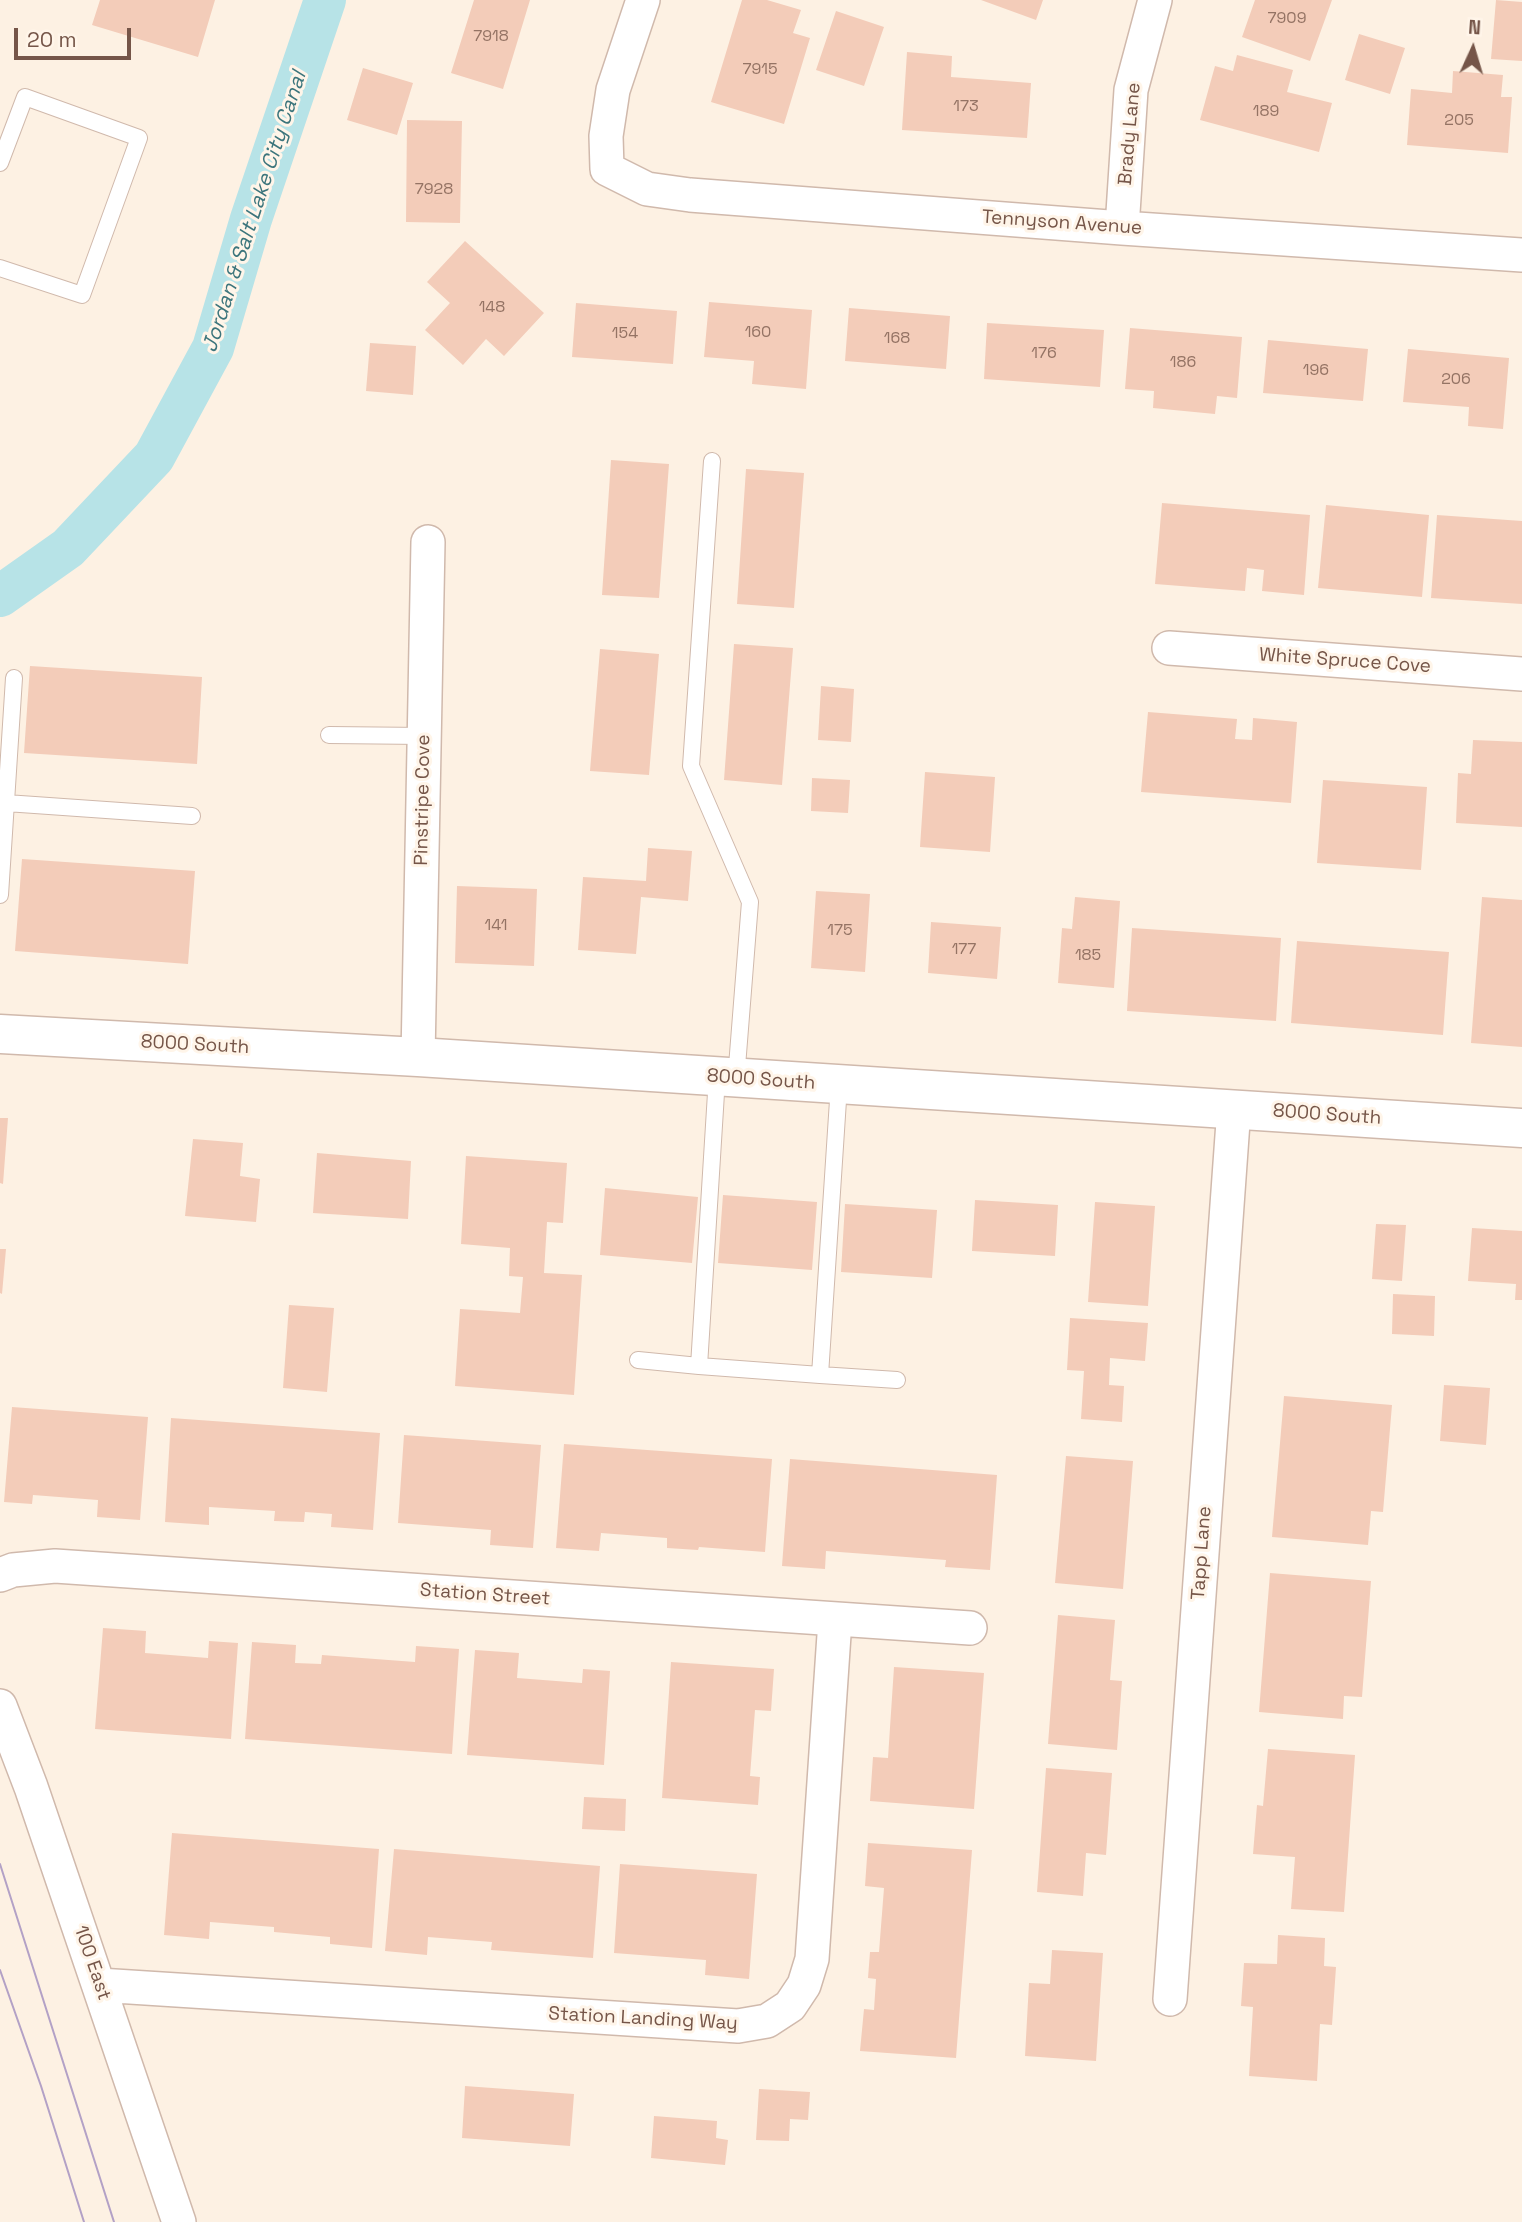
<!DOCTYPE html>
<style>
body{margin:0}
#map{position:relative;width:1522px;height:2222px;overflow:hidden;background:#fdf1e3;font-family:"Space Grotesk",sans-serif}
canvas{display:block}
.north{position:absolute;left:1438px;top:14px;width:70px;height:70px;-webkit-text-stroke:5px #fff5e9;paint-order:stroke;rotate:4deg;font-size:19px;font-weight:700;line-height:28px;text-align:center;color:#755548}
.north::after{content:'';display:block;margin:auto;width:24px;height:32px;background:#755548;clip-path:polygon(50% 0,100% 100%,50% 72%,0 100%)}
.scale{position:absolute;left:14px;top:28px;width:117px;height:32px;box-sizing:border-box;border:4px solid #755548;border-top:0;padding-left:9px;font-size:21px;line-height:24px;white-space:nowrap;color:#755548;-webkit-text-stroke:5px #fff5e9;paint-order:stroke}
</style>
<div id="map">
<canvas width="1522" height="2222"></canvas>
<div class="north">N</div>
<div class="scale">20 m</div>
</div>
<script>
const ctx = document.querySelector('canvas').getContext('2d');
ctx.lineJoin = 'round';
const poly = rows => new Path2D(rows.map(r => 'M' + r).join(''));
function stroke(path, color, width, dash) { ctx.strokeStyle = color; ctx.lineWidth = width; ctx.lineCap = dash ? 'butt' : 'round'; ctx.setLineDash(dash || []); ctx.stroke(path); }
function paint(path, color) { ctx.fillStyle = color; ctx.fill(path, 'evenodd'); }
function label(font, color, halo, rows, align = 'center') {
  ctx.font = font + ' "Space Grotesk",sans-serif'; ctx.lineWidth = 6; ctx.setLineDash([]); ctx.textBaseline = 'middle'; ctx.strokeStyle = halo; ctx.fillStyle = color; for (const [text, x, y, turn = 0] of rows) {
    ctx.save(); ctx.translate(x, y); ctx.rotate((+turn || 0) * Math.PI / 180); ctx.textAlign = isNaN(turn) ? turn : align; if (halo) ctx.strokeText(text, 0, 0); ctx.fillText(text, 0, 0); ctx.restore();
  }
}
const canal = poly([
 [0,596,68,548,154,457,213,348,251,219,325,0]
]);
const building = poly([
 [100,0,215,0,198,57,92,25],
 [474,0,530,0,503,89,451,73],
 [742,0,767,0,801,10,793,33,810,38,784,124,711,102],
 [981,0,1043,0,1036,20],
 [1255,0,1332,0,1310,61,1242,37],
 [1496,0,1522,2,1522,61,1491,59],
 [836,11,884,27,864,86,816,70],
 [1359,34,1405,48,1390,94,1345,80],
 [907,52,952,56,951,77,1031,83,1027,138,902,130],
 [1237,55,1293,70,1287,92,1332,103,1319,152,1200,120,1215,66,1233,71],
 [363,68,413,83,397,135,347,120],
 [1453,71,1503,75,1501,97,1512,97,1508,153,1407,145,1411,89,1452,93],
 [407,120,462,121,460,223,406,222],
 [465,241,544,313,504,356,486,339,463,365,425,330,450,303,427,282],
 [709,302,812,310,806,389,752,384,754,361,704,357],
 [576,303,677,311,673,364,572,357],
 [849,308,950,316,946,369,845,361],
 [987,323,1104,330,1100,387,984,379],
 [1130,328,1242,337,1237,398,1217,396,1215,414,1153,408,1154,391,1125,389],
 [1268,340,1368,349,1363,401,1263,393],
 [370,343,416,346,413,395,366,391],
 [1408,349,1509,358,1503,429,1468,426,1469,407,1403,402],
 [611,460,669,464,659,598,602,595],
 [746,469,804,473,794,608,737,604],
 [1162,503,1310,515,1304,595,1262,591,1264,570,1247,568,1245,591,1155,584],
 [1326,505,1429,515,1422,597,1318,588],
 [1437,515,1522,521,1522,604,1431,598],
 [734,644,793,648,782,785,724,780],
 [600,649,659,654,649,775,590,771],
 [30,666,202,677,197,764,24,753],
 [821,686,854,689,851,742,818,740],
 [1148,712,1237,719,1235,739,1252,740,1253,718,1297,722,1291,803,1141,792],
 [1473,740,1522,742,1522,827,1456,823,1458,773,1471,774],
 [925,772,995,777,990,852,920,847],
 [812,778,850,780,848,813,811,811],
 [1323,780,1427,787,1421,870,1317,863],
 [648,848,692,851,688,901,641,897,636,954,578,950,583,877,646,881],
 [22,859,195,871,188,964,15,951],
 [457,886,537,889,534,966,455,963],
 [816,891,870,894,865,972,811,968],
 [1075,897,1120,901,1114,988,1058,983,1062,928,1072,929],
 [1482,897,1522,900,1522,1047,1471,1043],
 [931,922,1001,927,997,979,928,973],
 [1132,928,1281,938,1276,1021,1127,1011],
 [1297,941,1449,952,1443,1035,1291,1023],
 [0,1118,8,1118,3,1184,0,1183],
 [193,1139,243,1143,240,1176,260,1179,256,1222,185,1216],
 [317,1153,411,1161,408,1219,313,1213],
 [466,1156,567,1163,563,1223,547,1222,544,1273,582,1275,574,1395,455,1386,460,1309,520,1313,523,1277,509,1276,510,1248,461,1244],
 [605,1188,698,1197,692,1263,600,1255],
 [723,1195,817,1202,812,1270,718,1263],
 [975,1200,1058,1205,1055,1256,972,1251],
 [1095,1202,1155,1206,1148,1306,1088,1302],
 [845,1204,937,1210,932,1278,841,1272],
 [1376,1224,1406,1225,1402,1281,1372,1279],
 [1472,1228,1522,1231,1522,1300,1515,1300,1516,1284,1468,1281],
 [0,1249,6,1249,2,1294,0,1293],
 [1393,1294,1435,1296,1434,1336,1392,1334],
 [289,1305,334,1308,327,1392,283,1388],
 [1070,1318,1148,1323,1145,1361,1110,1358,1109,1385,1124,1386,1122,1422,1081,1419,1084,1371,1067,1370],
 [1444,1385,1490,1388,1486,1445,1440,1441],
 [1284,1396,1392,1405,1383,1512,1371,1511,1368,1545,1272,1537],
 [12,1407,148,1417,140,1520,97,1517,98,1500,33,1495,32,1504,4,1502],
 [171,1418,380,1433,373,1530,331,1527,332,1514,305,1512,304,1522,274,1521,275,1511,209,1507,209,1525,165,1522],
 [404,1435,541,1445,533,1548,490,1545,491,1530,398,1523],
 [564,1444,772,1459,765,1552,699,1547,698,1550,667,1548,667,1538,601,1533,599,1551,556,1548],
 [1066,1456,1133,1461,1123,1589,1055,1583],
 [790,1459,997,1475,990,1570,945,1567,946,1560,826,1551,825,1569,782,1566],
 [1270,1573,1371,1581,1362,1697,1344,1696,1343,1719,1259,1712],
 [1058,1615,1115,1620,1110,1680,1122,1681,1117,1750,1048,1744],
 [103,1628,146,1631,145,1653,208,1658,209,1641,238,1643,231,1739,95,1729],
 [252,1642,296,1645,295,1663,321,1664,322,1655,415,1662,416,1646,459,1649,452,1754,245,1739],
 [475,1650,519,1653,517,1678,582,1683,583,1669,610,1671,604,1765,467,1755],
 [671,1662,774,1669,771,1711,755,1710,750,1776,760,1777,758,1805,662,1798],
 [894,1667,984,1673,974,1809,870,1801,873,1757,888,1758],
 [1268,1749,1355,1755,1344,1912,1291,1909,1295,1857,1253,1854,1257,1805,1263,1806],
 [1046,1768,1112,1773,1106,1855,1086,1853,1083,1896,1037,1892],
 [584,1797,626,1799,625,1831,582,1829],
 [172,1833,379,1849,372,1948,330,1944,330,1937,274,1932,274,1927,210,1922,209,1939,164,1935],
 [868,1843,972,1850,956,2058,860,2051,864,2009,874,2010,876,1979,868,1978,870,1952,879,1952,884,1888,865,1886],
 [394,1849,600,1866,593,1958,491,1950,492,1942,428,1937,427,1955,385,1951],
 [620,1864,757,1874,749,1979,705,1975,706,1960,614,1953],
 [1278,1935,1325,1938,1324,1966,1336,1967,1332,2025,1320,2024,1317,2081,1249,2076,1253,2007,1241,2006,1244,1963,1277,1964],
 [1052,1950,1103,1953,1096,2061,1025,2056,1029,1983,1050,1984],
 [465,2086,574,2094,570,2146,462,2138],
 [759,2089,810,2092,808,2120,790,2119,789,2141,756,2140],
 [654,2116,717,2121,716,2138,728,2140,725,2165,651,2158]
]);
const service = poly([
 [0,163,25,97,139,138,82,295,0,268],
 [712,461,691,766,750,902,736,1079],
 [329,735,424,736],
 [6,803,192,816],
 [0,895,14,678],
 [717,1077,699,1366,820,1375,839,1085],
 [638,1360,699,1366],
 [820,1375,897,1380]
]);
const minor = poly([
 [643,0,613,90,606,136,607,169,647,189,690,195,1122,228,1522,255],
 [1122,228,1131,90,1155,0],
 [1169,648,1522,674],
 [418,1057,428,542],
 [0,1575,13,1570,55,1566,970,1628],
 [0,1706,31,1787,179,2222],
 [99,1985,738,2026,767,2021,790,2006,804,1985,812,1959,835,1620],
 [1170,1999,1234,1108]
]);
const tertiary = poly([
 [0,1034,418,1057,1522,1128]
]);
const tram = poly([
 [0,1864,114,2222],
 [0,1970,41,2086,84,2222]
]);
const numberNames = [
 ["7909",1287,19],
 ["7918",491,37],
 ["7915",760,70],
 ["173",966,107],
 ["189",1266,112],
 ["205",1459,121],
 ["7928",434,190],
 ["148",492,308],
 ["160",758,333],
 ["154",625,334],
 ["168",897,339],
 ["176",1044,354],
 ["186",1183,363],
 ["196",1316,371],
 ["206",1456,380],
 ["141",496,926],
 ["175",840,931],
 ["177",964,950],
 ["185",1088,956]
];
const streetNames = [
 ["Brady Lane",1130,134,-85],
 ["Tennyson Avenue",1062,223,4],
 ["White Spruce Cove",1345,661,4],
 ["Pinstripe Cove",423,800,-89],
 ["8000 South",195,1045,3],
 ["8000 South",761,1080,4],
 ["8000 South",1327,1115,4],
 ["Tapp Lane",1202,1553,-86],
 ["Station Street",485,1595,4],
 ["100 East",92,1963,71],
 ["Station Landing Way",643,2019,3]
];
const waterNames = [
 ["Jordan & Salt Lake City Canal",255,212,-72]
];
stroke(canal, '#b7e3e7', 42);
paint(building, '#f3ccb9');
stroke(service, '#d0b9ac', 18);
stroke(minor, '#d0b9ac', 36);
stroke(tertiary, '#d0b9ac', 41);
stroke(service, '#fff', 16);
stroke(minor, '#fff', 33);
stroke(tertiary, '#fff', 38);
stroke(tram, '#b3a1c6', 2);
label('16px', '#947364', null, numberNames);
label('19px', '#755548', '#fff5e9', streetNames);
label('italic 21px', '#3c757c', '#fff5e9', waterNames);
</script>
